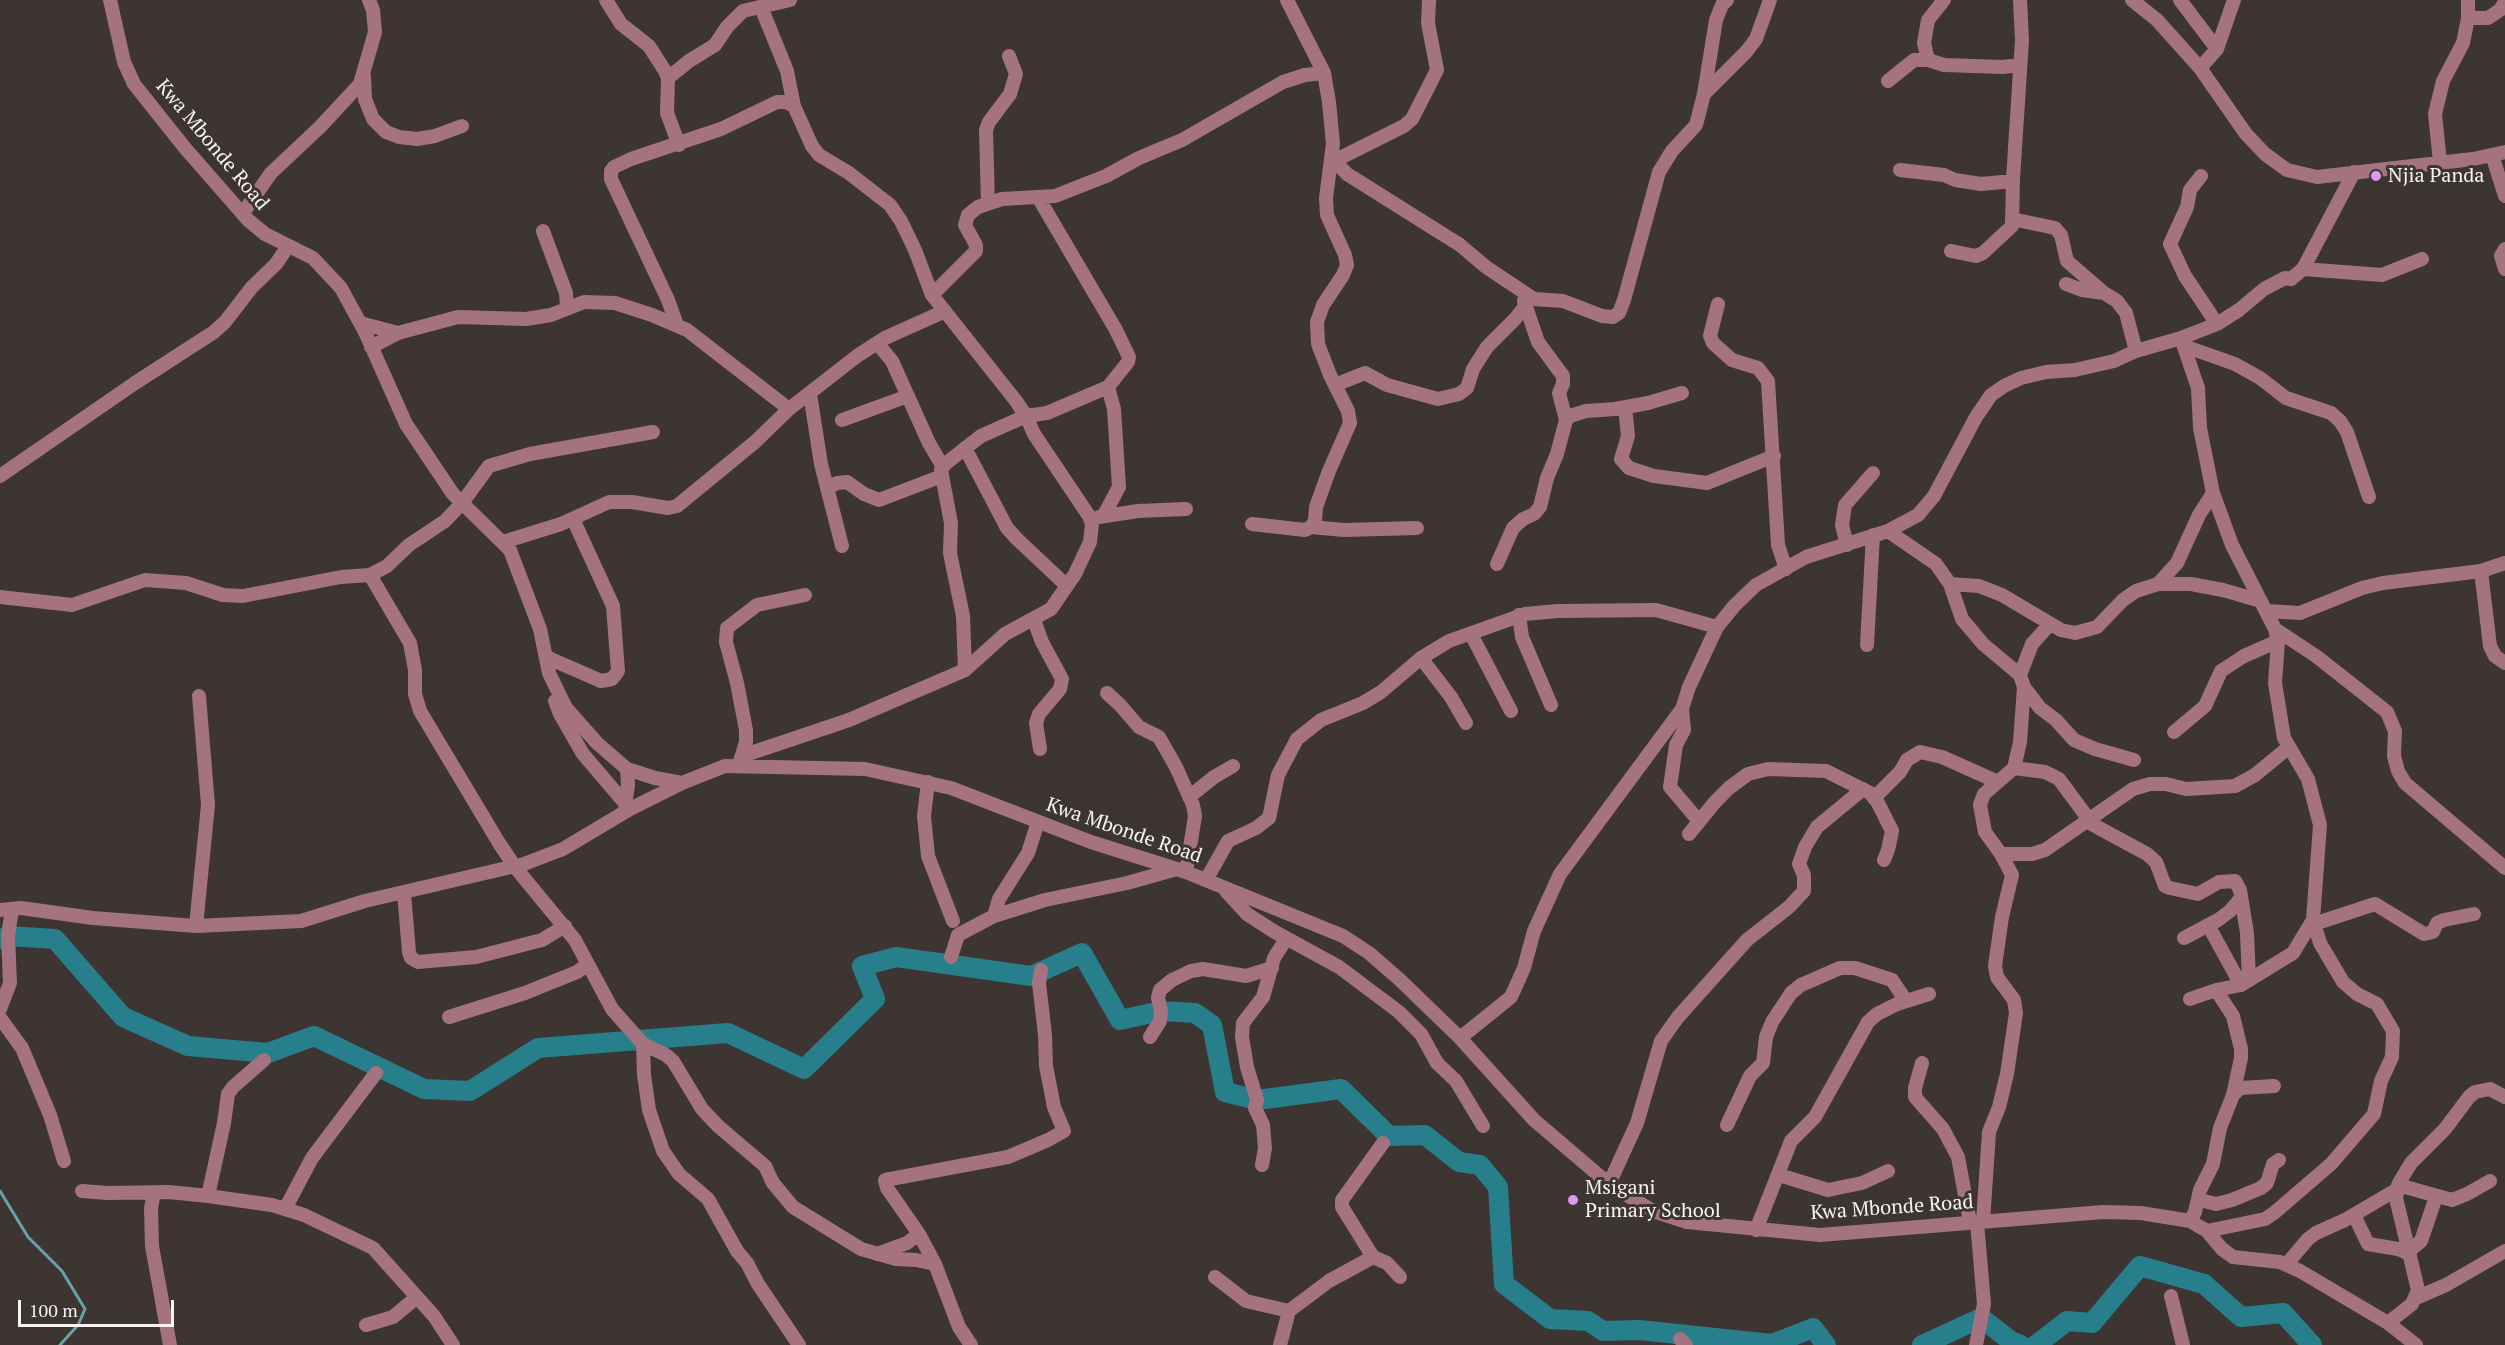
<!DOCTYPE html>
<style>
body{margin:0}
#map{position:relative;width:2505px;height:1345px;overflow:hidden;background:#3d3531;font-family:"PT Serif",serif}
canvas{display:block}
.scale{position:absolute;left:18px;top:1300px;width:156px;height:27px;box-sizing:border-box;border:3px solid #f8f3f0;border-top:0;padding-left:8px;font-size:18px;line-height:21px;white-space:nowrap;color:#f8f3f0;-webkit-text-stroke:4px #3d3531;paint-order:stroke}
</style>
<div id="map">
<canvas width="2505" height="1345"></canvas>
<div class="scale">100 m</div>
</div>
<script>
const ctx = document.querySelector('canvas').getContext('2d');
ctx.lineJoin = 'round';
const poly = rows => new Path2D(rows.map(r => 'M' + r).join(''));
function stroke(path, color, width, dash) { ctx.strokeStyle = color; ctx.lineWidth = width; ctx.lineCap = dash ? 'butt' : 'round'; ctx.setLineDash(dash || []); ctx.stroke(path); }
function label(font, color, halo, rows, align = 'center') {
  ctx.font = font + ' "PT Serif",serif'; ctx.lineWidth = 6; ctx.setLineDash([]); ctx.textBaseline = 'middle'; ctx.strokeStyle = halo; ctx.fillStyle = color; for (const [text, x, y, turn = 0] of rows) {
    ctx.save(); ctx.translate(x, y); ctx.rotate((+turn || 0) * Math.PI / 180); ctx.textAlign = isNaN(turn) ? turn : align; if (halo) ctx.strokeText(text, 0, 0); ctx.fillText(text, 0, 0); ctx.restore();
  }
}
const stream = poly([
 [0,1191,28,1237,62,1271,85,1309,78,1325,60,1345]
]);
const river = poly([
 [0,939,8,936,55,939,123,1017,188,1046,268,1053,314,1036,424,1089,470,1091,538,1048,728,1033,804,1069,875,999,862,966,896,957,1031,976,1082,953,1120,1020,1161,1011,1195,1013,1212,1025,1225,1092,1257,1100,1341,1089,1389,1136,1425,1135,1459,1162,1480,1165,1498,1187,1504,1284,1550,1319,1588,1321,1603,1331,1639,1330,1772,1344,1813,1328,1826,1345],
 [1922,1345,1981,1318,2011,1341,2021,1345],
 [2036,1345,2067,1321,2092,1323,2140,1266,2204,1284,2241,1317,2283,1313,2312,1345]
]);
const minor = poly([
 [110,0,124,62,134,84,185,148,248,220,265,234,313,258,341,288,365,332,406,424,453,494,510,550,540,629,549,673,566,708,597,743,627,769,655,778,682,783],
 [606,0,621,24,649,46,665,71,668,78,667,113,679,145],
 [2132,0,2157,20,2200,68,2246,134,2265,154,2287,170,2317,177,2473,159,2505,152],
 [2180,0,2217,49],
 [761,7,787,71,794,106],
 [2468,18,2488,18,2500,10,2505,2],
 [1928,60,1924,43,1928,20,1944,0],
 [2200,68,2217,49,2234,0],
 [364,76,365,99,373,119,386,132,399,137,417,139,435,136,462,126],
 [668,78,689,61,715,45,727,27,743,11,790,0],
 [1888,81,1914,60,1928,60,1944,65,2003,67,2020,65],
 [1704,94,1746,52,1756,39,1770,0],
 [2492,155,2505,196],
 [1332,158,1347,174,1460,245,1486,267,1534,299,1563,301,1602,316,1613,317,1619,313,1624,300,1659,172,1672,151,1696,125,1704,94,1716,20,1722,5,1727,0],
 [1334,161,1404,126,1412,119,1437,70,1428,23,1429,0],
 [2440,162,2435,114,2443,81,2463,43,2468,18,2468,0],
 [1900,170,1944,175,1955,180,1981,184,2013,181],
 [2201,176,2190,190,2187,207,2170,244,2185,276,2217,324],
 [988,204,986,130,989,122,1010,94,1016,74,1009,56],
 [243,213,271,173,320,127,360,84,375,32,373,10,369,0],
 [2012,219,2055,228,2061,235,2067,261,2104,293],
 [543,231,566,293,567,307],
 [2505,249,2501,256,2505,269],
 [1951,251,1976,256,1983,253,2012,226,2013,179,2022,40,2020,0],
 [2303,269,2382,275,2422,259],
 [2066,284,2082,290,2104,293,2117,301,2126,313,2136,351],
 [932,295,976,251,976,245,965,225,968,215,978,207,1002,199,1055,196,1106,176,1139,158,1182,140,1283,82,1305,75,1324,73],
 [1524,301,1538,342,1563,376,1563,384,1559,393,1566,420],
 [1718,304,1710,336,1713,343,1732,360,1758,368,1768,381,1778,545,1786,569],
 [360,323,398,333],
 [677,325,668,300,611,179,611,171,614,167,631,159,721,129,777,102,786,102,794,106,812,146,819,155,849,173,890,205,901,221,915,250,932,295,1016,401,1026,416,1034,434,1089,516,1092,524,1090,542,1075,574,1051,609,1005,634,965,670,849,720,742,756],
 [2181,338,2198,388,2200,428,2213,493,2232,545,2275,629,2278,641,2275,683,2284,738,2308,779,2320,825,2313,920,2293,953,2241,985,2216,990,2190,999],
 [877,343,892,361,929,443,943,467],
 [2184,346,2235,364,2260,378,2286,398,2331,413,2340,421,2347,432,2369,497],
 [371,347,398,333,458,317,526,319,551,315,584,302,615,303,652,315,687,330,789,409],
 [1335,385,1365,373,1387,385,1438,399,1459,394,1467,388,1473,369,1487,347,1515,319,1526,305],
 [810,394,821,464,842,546],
 [1625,407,1628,436,1621,459,1629,468,1654,476,1707,483,1774,456],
 [842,420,908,396],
 [965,448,1007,528,1017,539,1067,586],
 [0,476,135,383,214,332,225,322,252,287,276,264,288,246],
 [827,488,837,483,847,482,864,494,879,500,942,476],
 [1104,515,1119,487,1114,409,1108,387],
 [1099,517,1138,511,1186,509],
 [1252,524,1305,530,1311,527,1315,521,1316,507,1329,471,1350,423,1348,411,1330,375,1318,344,1317,322,1323,305,1343,275,1347,265,1345,255,1327,215,1326,198,1333,144,1329,102,1324,73,1287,0],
 [1311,527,1344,530,1417,528],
 [1888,531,1936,564,1950,584,1962,619,1983,644,2020,675,2024,687,2020,742,2014,768,1984,794,1980,805,1985,832,2001,854,2012,875,2002,917,1995,966,1997,977,2014,1000,2016,1013,2007,1074,1999,1107,1989,1132,1983,1222],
 [503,542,561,524,609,502,632,502,668,508,677,506,755,442,789,409,857,356,885,338,945,311],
 [1847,545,1842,525,1845,505,1873,473],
 [1497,564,1513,528,1523,519,1534,514,1540,507,1547,478,1557,454,1566,420,1570,416,1586,411,1615,409,1648,403,1682,393],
 [2481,571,2490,646,2495,656,2505,663],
 [370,575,410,643,415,670,415,694,420,711,499,843,515,867,575,940,612,1009,643,1044,644,1075,649,1110,663,1151,679,1174,708,1199,737,1251,747,1263,758,1284,799,1345],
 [1950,584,1979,586,2002,595,2061,630,2075,633,2097,627,2123,600,2136,591,2158,584,2191,584,2223,590,2261,601],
 [2158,584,2177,563,2199,515,2213,493],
 [0,597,72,605,145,580,186,583,223,595,243,596,341,577,370,575,387,566,409,545,445,521,462,503,489,466,530,454,653,432],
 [2266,611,2300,613,2362,588,2383,583,2481,571,2505,563],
 [1519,615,1522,637,1551,705],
 [1034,620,1042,642,1062,679,1060,689,1039,714,1036,723,1040,749],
 [2275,629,2316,656,2387,712,2395,731,2394,756,2398,771,2405,783,2505,868],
 [1471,634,1511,711],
 [1867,645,1873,535],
 [546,657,601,681,612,679,618,671,613,606,573,519],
 [1421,658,1451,697,1466,723],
 [965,670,963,616,950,553,951,523,941,470,945,464,981,436,1026,416,1047,413,1108,387,1128,362,1129,357,1116,330,1038,197],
 [2020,675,2032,644,2050,624],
 [2024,687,2040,708,2056,720,2074,740,2095,749,2134,760],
 [1107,693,1120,705,1139,727,1159,737,1176,767,1193,805,1195,816,1186,872],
 [555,701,560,714,583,754,630,809],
 [1682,709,1684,730,1676,745,1670,787,1698,820],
 [2174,732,2205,706,2221,671,2244,656,2278,641],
 [740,761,746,742,746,730,737,683,726,642,727,628,757,605,805,595],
 [2014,768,2045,772,2059,779,2090,821],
 [928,782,924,816,928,856,953,921],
 [1189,797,1214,777,1233,766],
 [1874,798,1900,772,1907,760,1920,752,1942,757,1998,782],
 [625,805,628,785,627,769],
 [2088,822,2147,854,2156,862,2165,886,2170,888,2198,894,2219,882,2235,881,2240,890,2247,933,2249,980],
 [1689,834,1715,802,1729,788,1748,774,1768,769,1826,771,1870,793,1878,803,1892,831,1888,850,1884,860],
 [2001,854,2032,854,2045,850,2133,789,2150,784,2166,784,2186,789,2235,786,2255,775,2289,747],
 [1206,880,1228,841,1256,828,1269,818,1278,775,1297,739,1321,720,1363,703,1381,692,1421,658,1449,641,1525,614,1558,611,1656,610,1717,627],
 [1226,891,1247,914,1275,932,1339,967,1399,1012,1421,1034,1437,1063,1456,1081,1483,1126],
 [404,893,409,952,411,958,418,962,476,957,542,940,565,926],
 [0,910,21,908,93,918,196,926,301,921,365,901,524,864,563,849,630,809,682,783,725,766,865,769,951,788,1091,842,1186,872,1343,936,1369,953,1399,979,1460,1038,1534,1120,1609,1184,1653,1211,1687,1222,1820,1235,2103,1212,2141,1213,2190,1221,2207,1231,2222,1249,2233,1257,2280,1262,2300,1271,2388,1323,2416,1345],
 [994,916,999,899,1028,853,1038,822],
 [2314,924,2375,904,2424,934,2433,932,2437,923,2444,920,2474,914],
 [2208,925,2241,985],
 [196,926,208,805,199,696],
 [2184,938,2218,920,2230,911,2241,898],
 [951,957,958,935,994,916,1045,900,1127,883,1177,869],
 [2216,990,2233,1016,2241,1049,2241,1058,2233,1095],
 [0,1009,10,983,8,936,12,909],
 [449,1017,525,993,577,972,588,964],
 [0,1018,22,1048,50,1115,64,1161],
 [1150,1037,1160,1021,1161,1011,1158,998,1160,990,1172,980,1191,971,1203,969,1246,976,1272,968],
 [1460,1038,1511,997,1524,968,1534,931,1560,874,1682,709,1689,687,1717,627,1735,605,1756,585,1806,557,1888,531,1918,515,1934,496,1976,417,1991,395,2004,386,2021,378,2046,372,2075,370,2114,361,2136,351,2181,338,2217,324,2239,310,2264,289,2285,278,2291,279,2303,269,2354,172],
 [643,1044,666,1055,673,1061,702,1109,718,1126,765,1166,773,1183,793,1207,861,1249,896,1259,916,1260,935,1264,959,1327,971,1345],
 [1922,1063,1915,1088,1915,1097,1943,1129,1958,1157,1970,1222],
 [1727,1125,1750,1076,1763,1063,1766,1037,1772,1022,1791,993,1801,985,1840,968,1855,968,1892,980,1906,1001],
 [1262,1165,1265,1148,1263,1125,1255,1108,1257,1100,1247,1067,1242,1037,1243,1023,1263,997,1274,958,1286,939],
 [1779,1175,1828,1190,1862,1183,1888,1171],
 [1609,1184,1637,1123,1661,1041,1678,1017,1747,940,1789,907,1804,891,1804,875,1799,864,1805,847,1817,827,1863,789],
 [2398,1185,2452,1200,2467,1194,2490,1181],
 [82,1191,107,1193,169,1192,208,1196,272,1205,304,1215,373,1248,434,1316,453,1345],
 [154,1193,151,1208,152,1246,170,1345],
 [208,1196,224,1123,228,1094,233,1087,264,1060],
 [2200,1200,2216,1204,2232,1200,2261,1188,2267,1183,2273,1164,2279,1160],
 [285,1209,312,1158,376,1073],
 [2354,1215,2368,1244,2398,1249,2410,1254],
 [2190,1221,2195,1212,2200,1190,2213,1164,2220,1128,2233,1095,2240,1088,2274,1086],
 [1756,1230,1791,1141,1815,1117,1868,1022,1877,1014,1897,1004,1929,994],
 [2207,1231,2265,1219,2274,1213,2331,1164,2374,1114,2381,1081,2392,1057,2393,1031,2377,1004,2357,994,2343,982,2320,943,2313,920],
 [2409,1251,2421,1241,2436,1197],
 [877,1254,907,1243,919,1234],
 [1373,1257,1342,1207,1342,1200,1383,1143],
 [935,1264,919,1234,887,1188,885,1180,1008,1157,1048,1140,1064,1131,1054,1107,1046,1066,1045,1035,1039,983,1041,970],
 [2286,1265,2308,1239,2316,1233,2345,1220,2396,1190],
 [1215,1277,1246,1301,1289,1311],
 [2171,1296,2183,1345],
 [2416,1298,2446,1285,2505,1251],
 [2388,1323,2412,1304,2418,1290,2396,1198,2399,1183,2411,1163,2445,1129,2469,1097,2475,1092,2490,1089,2505,1097],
 [366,1325,393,1317,417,1297],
 [1680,1339,1686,1345],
 [1280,1345,1289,1311,1329,1281,1373,1257,1387,1263,1400,1277],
 [1976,1345,1984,1304,1977,1222]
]);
const markers = [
 [2376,176,6,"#d99af7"],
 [1573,1200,6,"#d99af7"]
];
const streetNames = [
 ["Kwa Mbonde Road",212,145,50],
 ["Kwa Mbonde Road",1124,831,19],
 ["Kwa Mbonde Road",1892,1208,-4]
];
const poiNames = [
 ["Njia Panda",2388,176],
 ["Msigani",1585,1188],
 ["Primary School",1585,1211]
];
stroke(stream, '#65a2a9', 3);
stroke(river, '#267f8b', 20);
stroke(minor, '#a5737f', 14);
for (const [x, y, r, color] of markers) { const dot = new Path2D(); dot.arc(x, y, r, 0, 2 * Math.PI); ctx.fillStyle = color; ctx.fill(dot); stroke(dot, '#3d3531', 2); }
label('20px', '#f8f3f0', '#3d3531', streetNames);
label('20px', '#f8f3f0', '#3d3531', poiNames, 'left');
</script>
